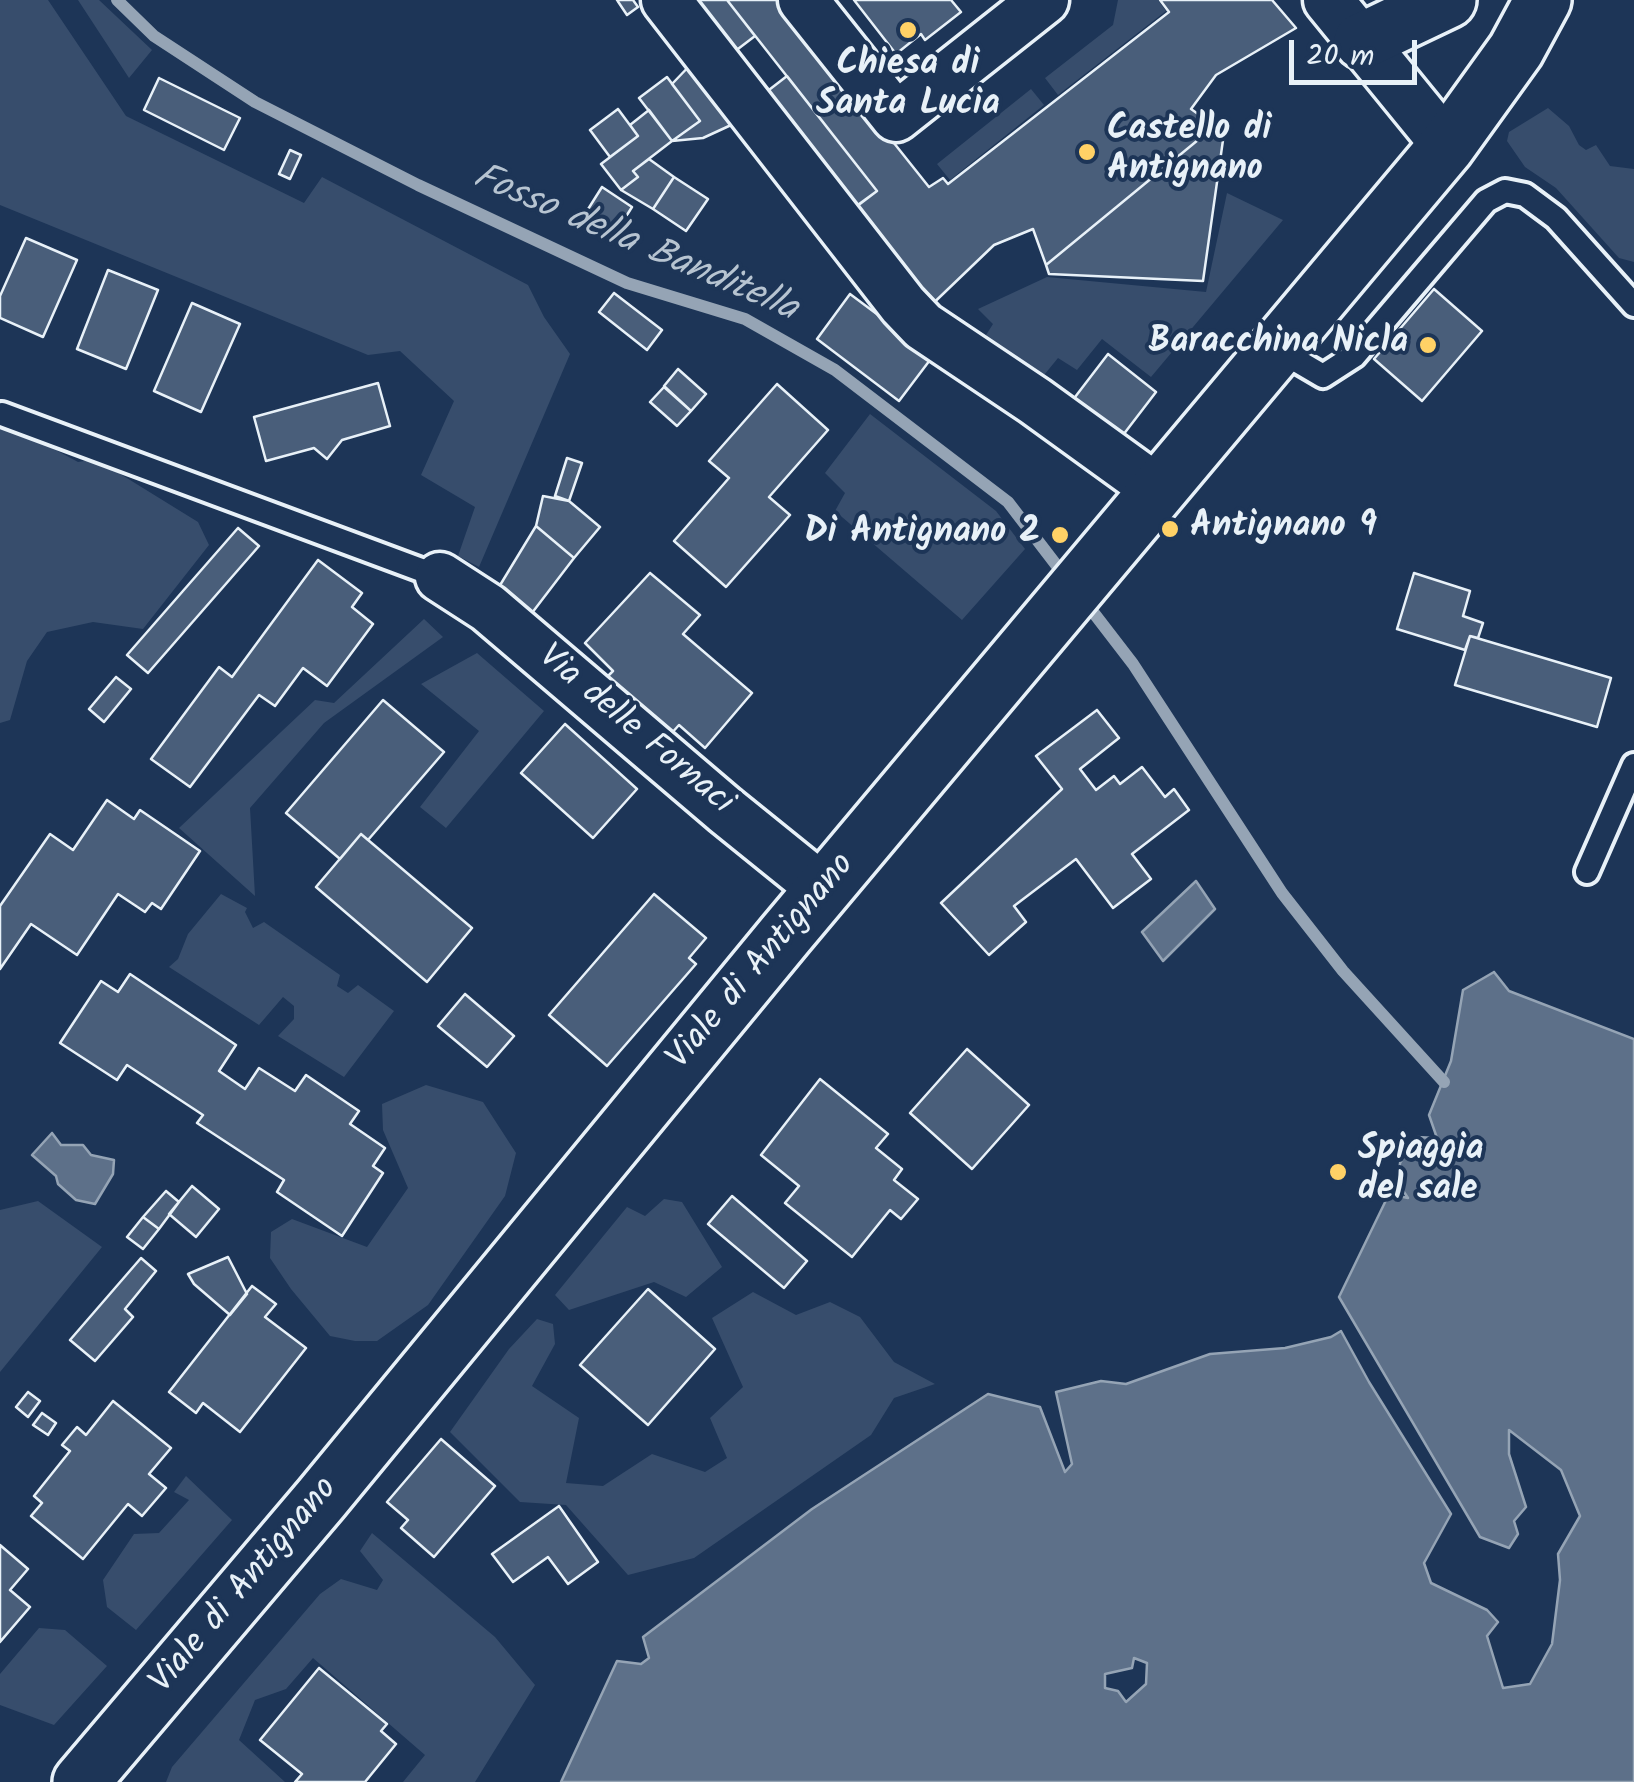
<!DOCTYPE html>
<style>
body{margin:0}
#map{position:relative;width:1634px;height:1782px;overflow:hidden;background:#1d3557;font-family:Kalam,sans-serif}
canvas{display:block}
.scale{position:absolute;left:1289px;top:40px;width:128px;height:45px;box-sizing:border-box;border:5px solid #e8f1f8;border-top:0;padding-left:12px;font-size:30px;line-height:35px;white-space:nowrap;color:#e8f1f8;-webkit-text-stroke:8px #1d3557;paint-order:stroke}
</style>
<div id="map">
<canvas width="1634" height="1782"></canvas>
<div class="scale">20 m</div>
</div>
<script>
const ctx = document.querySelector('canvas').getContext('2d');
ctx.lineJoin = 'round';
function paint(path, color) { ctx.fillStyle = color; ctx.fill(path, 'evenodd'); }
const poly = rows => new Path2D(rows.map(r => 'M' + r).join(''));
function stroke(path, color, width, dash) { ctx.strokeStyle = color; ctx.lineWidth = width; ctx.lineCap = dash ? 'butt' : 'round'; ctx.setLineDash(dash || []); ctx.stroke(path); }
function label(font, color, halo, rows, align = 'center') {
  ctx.font = font + ' Kalam,sans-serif'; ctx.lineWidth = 8; ctx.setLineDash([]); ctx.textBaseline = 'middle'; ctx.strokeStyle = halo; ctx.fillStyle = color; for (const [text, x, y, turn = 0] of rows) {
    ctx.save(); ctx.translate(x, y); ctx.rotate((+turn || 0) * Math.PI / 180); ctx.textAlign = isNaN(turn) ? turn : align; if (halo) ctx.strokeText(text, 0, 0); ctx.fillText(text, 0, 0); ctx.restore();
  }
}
const green = poly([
 [0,0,48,0,126,116,304,203,322,177,528,285,544,317,570,354,479,567,458,556,475,507,421,475,454,401,400,351,368,355,0,205],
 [78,0,99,0,152,50,129,78],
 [1118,0,1158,0,1166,11,1058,95,1045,78,1113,25],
 [1031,89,1044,105,950,180,937,164],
 [1548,108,1569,126,1579,145,1586,150,1596,145,1610,166,1634,169,1634,262,1619,258,1556,188,1525,167,1507,141,1509,132],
 [1227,193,1283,220,1151,377,1102,339,1077,370,1058,358,1040,380,986,335,993,324,978,309,1047,277,1206,292],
 [870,414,996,511,1025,549,962,620,835,511,845,493,825,473],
 [0,425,13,427,78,462,96,459,198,522,209,545,143,629,93,622,47,632,27,661,10,720,0,723],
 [424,619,443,637,324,723,250,808,255,896,179,828,315,700,334,703],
 [477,653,544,711,446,828,420,807,479,731,421,684],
 [221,894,247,908,245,912,253,928,264,922,340,975,337,986,348,993,358,985,394,1011,344,1077,278,1036,294,1019,294,1006,283,997,259,1025,169,967,178,959,188,934],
 [426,1085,483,1102,516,1153,505,1196,428,1305,377,1341,355,1341,330,1336,291,1289,270,1258,271,1232,292,1219,367,1247,408,1188,383,1130,382,1104],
 [664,1199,682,1202,722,1267,686,1297,654,1282,569,1310,555,1295,627,1207,645,1216],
 [38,1201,102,1247,0,1372,0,1210],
 [753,1292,796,1315,830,1302,860,1317,894,1362,935,1384,894,1398,871,1435,694,1558,628,1575,566,1505,520,1502,450,1432,509,1349,537,1319,553,1324,555,1344,532,1386,579,1418,566,1483,603,1486,652,1454,705,1472,727,1458,710,1418,743,1387,712,1318],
 [186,1476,232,1520,136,1630,107,1607,103,1580,134,1534,159,1533,189,1500,174,1492],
 [372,1533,495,1637,535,1685,475,1782,403,1782,425,1755,313,1658,286,1689,255,1700,239,1740,285,1782,166,1782,172,1767,320,1594,341,1579,377,1590,383,1580,360,1551],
 [39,1628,65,1630,107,1666,54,1725,0,1705,0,1674]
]);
const water = poly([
 [1196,881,1215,909,1163,961,1142,932,1196,881],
 [1494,972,1509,991,1634,1039,1634,1782,561,1782,617,1661,641,1664,649,1658,643,1637,812,1509,988,1394,1040,1407,1065,1472,1072,1464,1056,1392,1101,1381,1126,1384,1210,1354,1285,1348,1331,1337,1341,1331,1369,1382,1451,1514,1424,1563,1431,1583,1487,1610,1498,1622,1487,1636,1503,1688,1530,1684,1552,1644,1560,1580,1558,1554,1580,1516,1561,1470,1509,1430,1509,1454,1526,1507,1514,1521,1518,1534,1509,1548,1480,1537,1339,1297,1389,1194,1408,1198,1398,1183,1400,1163,1416,1137,1437,1138,1429,1115,1451,1061,1463,990,1494,972],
 [1134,1658,1147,1663,1146,1684,1126,1702,1118,1691,1105,1688,1105,1674,1132,1668,1134,1658],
 [52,1133,61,1145,83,1145,91,1155,114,1160,113,1174,95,1204,76,1200,58,1184,56,1176,32,1155,52,1133]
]);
const stream = poly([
 [117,0,154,36,255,102,418,185,627,283,745,319,835,370,1008,502,1067,579],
 [1083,599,1133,664,1282,893,1343,971,1444,1082]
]);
const building = poly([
 [617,0,633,0,638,7,627,15,617,0],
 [694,0,727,0,755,36,734,52,694,0],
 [727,0,780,0,929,187,943,178,948,184,1169,12,1160,0,1272,0,1296,28,1216,75,1191,109,1215,126,1046,265,1033,229,994,245,921,315,852,210,877,191,727,0],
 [854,0,951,0,961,12,925,40,921,34,896,54,854,0],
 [696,59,742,120,703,138,672,141,700,121,672,84,696,59],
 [787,76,877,191,855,207,765,93,787,76],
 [667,77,700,121,672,141,639,98,667,77],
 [159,78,240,118,224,150,144,110,159,78],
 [618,109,638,136,610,157,590,130,618,109],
 [649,110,672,141,633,171,638,177,621,190,601,164,638,136,630,125,649,110],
 [1215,126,1224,133,1203,281,1049,274,1046,265,1215,126],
 [290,150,301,155,290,179,279,174,290,150],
 [649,159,674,177,653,209,621,190,638,177,633,171,649,159],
 [674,177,708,199,686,231,653,209,674,177],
 [602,187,632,207,615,234,585,214,602,187],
 [26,238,77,260,43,337,0,318,0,296,26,238],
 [108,270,158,290,126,369,77,349,108,270],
 [1434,289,1482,331,1422,401,1374,359,1434,289],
 [614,293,662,330,647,350,599,312,614,293],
 [850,294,933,356,899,401,817,339,850,294],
 [192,303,240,324,201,412,154,391,192,303],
 [1108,354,1156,392,1120,439,1072,401,1108,354],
 [678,369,706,394,691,411,664,386,678,369],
 [378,383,390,426,342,440,327,459,314,448,266,461,254,417,378,383],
 [777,384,828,430,769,497,790,515,726,587,674,541,729,478,709,461,777,384],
 [664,387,691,411,677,426,650,402,664,387],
 [567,458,582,463,569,501,555,496,567,458],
 [543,496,569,501,600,527,574,558,536,526,543,496],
 [536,526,574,558,522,626,491,600,536,526],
 [238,528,259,546,148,673,127,655,238,528],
 [318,560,362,593,352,607,373,624,327,686,303,668,275,706,259,695,190,787,151,759,219,667,232,677,318,560],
 [650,573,700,615,683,634,752,693,705,748,679,725,670,735,606,678,613,671,585,643,650,573],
 [1414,573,1470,591,1463,616,1483,623,1478,638,1470,636,1465,650,1397,629,1414,573],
 [1470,636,1611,678,1597,727,1455,685,1470,636],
 [116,677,131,689,104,722,89,709,116,677],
 [383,700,444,752,368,840,361,834,340,859,286,813,383,700],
 [1097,710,1119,738,1080,769,1096,790,1114,776,1120,784,1142,767,1165,797,1174,789,1189,810,1132,854,1151,879,1113,908,1076,859,1014,906,1026,922,989,955,941,903,1062,789,1036,756,1097,710],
 [565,724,637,789,593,838,521,773,565,724],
 [107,800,134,819,140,810,200,851,161,909,152,903,145,912,118,894,77,955,31,924,0,969,0,906,50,834,73,850,107,800],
 [361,834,472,928,427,982,316,887,361,834],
 [654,894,706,938,689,958,696,964,607,1066,549,1015,654,894],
 [130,974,236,1045,219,1071,245,1089,259,1068,295,1091,306,1075,359,1111,350,1124,385,1148,373,1166,383,1173,342,1236,277,1192,284,1180,197,1123,203,1115,127,1065,117,1080,60,1043,101,981,118,992,130,974],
 [465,994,514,1036,487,1067,438,1026,465,994],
 [967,1049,1029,1105,972,1169,910,1113,967,1049],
 [820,1079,888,1134,876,1148,902,1169,894,1180,918,1199,901,1219,890,1210,852,1257,785,1203,799,1186,761,1155,820,1079],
 [192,1186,219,1209,196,1237,169,1214,192,1186],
 [166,1191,179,1202,159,1229,143,1217,166,1191],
 [732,1196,807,1261,784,1288,708,1224,732,1196],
 [143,1217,159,1229,143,1249,127,1237,143,1217],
 [228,1257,247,1294,230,1315,194,1284,188,1274,228,1257],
 [141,1258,156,1271,125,1309,133,1317,95,1361,70,1340,141,1258],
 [252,1286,276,1304,265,1317,306,1348,240,1432,203,1403,196,1413,169,1392,252,1286],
 [648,1289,715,1349,648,1425,580,1365,648,1289],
 [28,1392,40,1401,28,1417,16,1407,28,1392],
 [113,1401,171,1448,149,1474,166,1488,142,1516,128,1504,83,1559,31,1516,42,1503,34,1496,70,1451,62,1445,77,1427,86,1435,113,1401],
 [42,1413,56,1423,48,1435,33,1425,42,1413],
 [441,1439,495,1486,434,1557,401,1528,408,1520,387,1502,441,1439],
 [559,1506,598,1562,568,1584,548,1557,513,1582,492,1554,559,1506],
 [0,1545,28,1569,10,1590,30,1607,0,1642,0,1545],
 [319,1668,387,1724,381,1731,396,1744,365,1782,295,1782,302,1774,260,1740,319,1668]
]);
const lane = poly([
 [1277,349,1323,376,1354,356,1486,201,1505,191,1525,195,1556,218,1634,305],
 [2,414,440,577],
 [1587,872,1634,765]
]);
const street = poly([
 [666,0,903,305,923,326,1035,401,1158,490],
 [803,0,896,117,1044,0],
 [1328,0,1447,146],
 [440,577,488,608,725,810,824,890]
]);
const secondary = poly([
 [1362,41,1448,0],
 [81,1782,321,1499,786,934,1447,146,1516,50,1543,0]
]);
const markers = [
 [908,30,10,"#ffd166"],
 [1087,152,10,"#ffd166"],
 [1428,345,10,"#ffd166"],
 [1170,529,10,"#ffd166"],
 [1060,535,10,"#ffd166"],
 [1338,1172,10,"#ffd166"]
];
const poiNames = [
 ["Chiesa di",908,67,"center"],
 ["Santa Lucia",908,107,"center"],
 ["Castello di",1107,132],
 ["Antignano",1107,172],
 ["Baracchina Nicla",1408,345,"right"],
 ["Antignano 9",1190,529],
 ["Di Antignano 2",1040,535,"right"],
 ["Spiaggia",1358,1152],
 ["del sale",1358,1192]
];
const streetNames = [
 ["Via delle Fornaci",634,732,40],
 ["Viale di Antignano",763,963,-50],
 ["Viale di Antignano",246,1587,-50]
];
const waterNames = [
 ["Fosso della Banditella",634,246,23]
];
paint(green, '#374d6c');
paint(water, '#5d7089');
stroke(water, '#95a4b5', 2.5);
stroke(stream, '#95a4b5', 12);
paint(building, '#495e7a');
stroke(building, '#e8f1f8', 2.5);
stroke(lane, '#e8f1f8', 30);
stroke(street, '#e8f1f8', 55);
stroke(secondary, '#e8f1f8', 62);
stroke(lane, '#1d3557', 22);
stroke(street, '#1d3557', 48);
stroke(secondary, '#1d3557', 55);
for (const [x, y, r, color] of markers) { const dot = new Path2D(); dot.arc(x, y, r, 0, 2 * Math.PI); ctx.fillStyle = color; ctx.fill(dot); stroke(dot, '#1d3557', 4); }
label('bold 35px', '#e8f1f8', '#1d3557', poiNames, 'left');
label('35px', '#e8f1f8', '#1d3557', streetNames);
label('italic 38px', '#b7c4d1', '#1d3557', waterNames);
</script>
